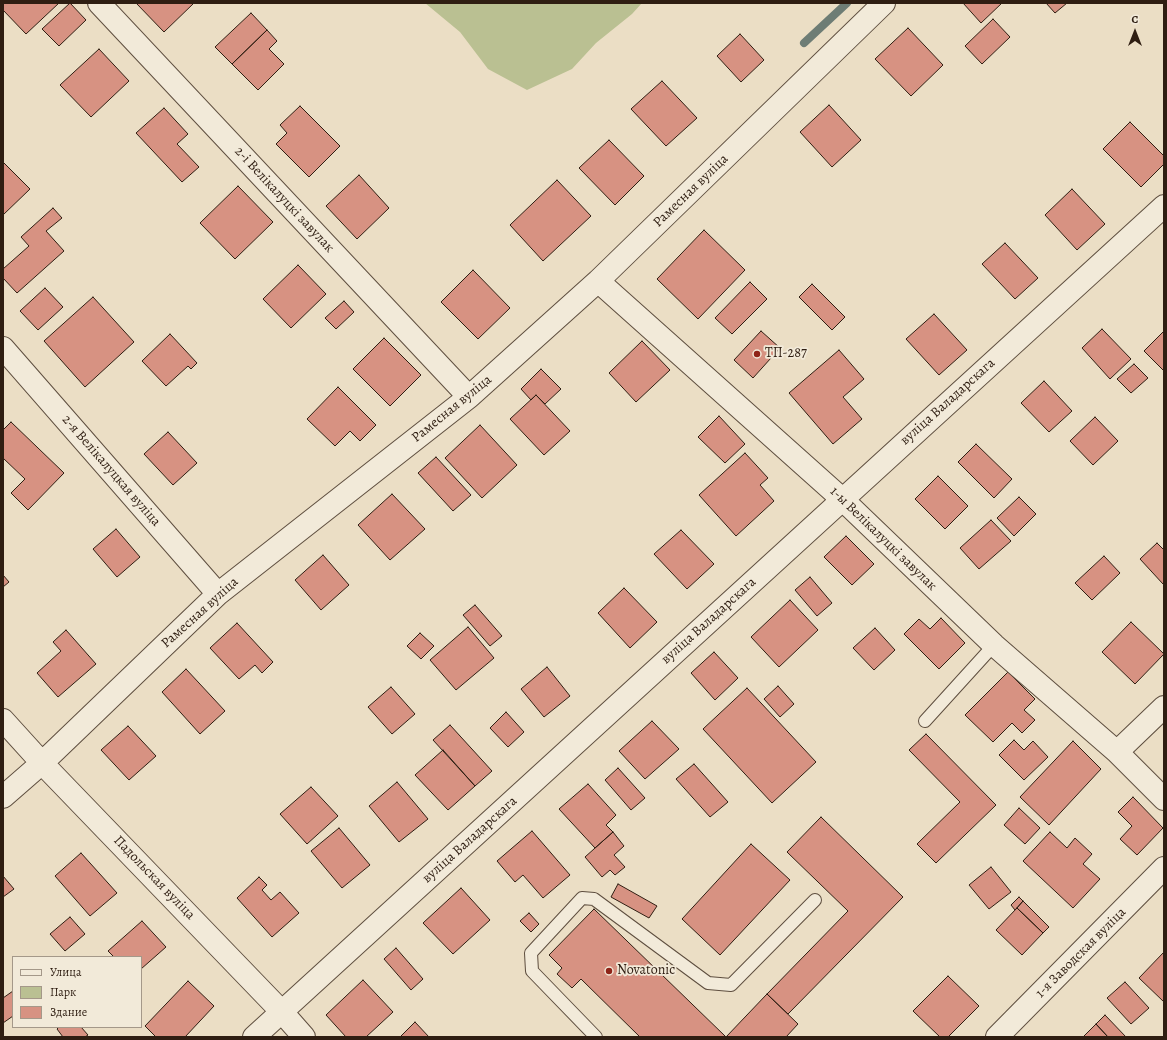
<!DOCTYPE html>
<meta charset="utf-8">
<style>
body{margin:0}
#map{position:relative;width:1167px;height:1040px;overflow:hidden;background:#ebdec5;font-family:Alegreya,serif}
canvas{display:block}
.frame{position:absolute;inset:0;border:4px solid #2f1e12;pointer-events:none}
.legend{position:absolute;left:12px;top:956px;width:130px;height:72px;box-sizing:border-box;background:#f2ead9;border:1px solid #a49889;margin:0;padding:5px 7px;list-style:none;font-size:12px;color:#2f1e12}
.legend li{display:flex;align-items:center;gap:8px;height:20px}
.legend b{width:20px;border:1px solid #a49889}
.north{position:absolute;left:1115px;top:12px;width:40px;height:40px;-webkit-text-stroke:3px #f2ead9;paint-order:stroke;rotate:0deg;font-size:11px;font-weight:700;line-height:16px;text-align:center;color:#2f1e12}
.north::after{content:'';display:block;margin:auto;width:14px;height:18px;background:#2f1e12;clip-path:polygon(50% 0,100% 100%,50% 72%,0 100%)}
</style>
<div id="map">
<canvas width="1167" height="1040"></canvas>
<div class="frame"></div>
<ul class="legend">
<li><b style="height:5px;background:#f2ead9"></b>Улица</li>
<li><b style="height:11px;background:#bac092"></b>Парк</li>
<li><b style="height:11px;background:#d79282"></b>Здание</li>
</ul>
<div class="north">С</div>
</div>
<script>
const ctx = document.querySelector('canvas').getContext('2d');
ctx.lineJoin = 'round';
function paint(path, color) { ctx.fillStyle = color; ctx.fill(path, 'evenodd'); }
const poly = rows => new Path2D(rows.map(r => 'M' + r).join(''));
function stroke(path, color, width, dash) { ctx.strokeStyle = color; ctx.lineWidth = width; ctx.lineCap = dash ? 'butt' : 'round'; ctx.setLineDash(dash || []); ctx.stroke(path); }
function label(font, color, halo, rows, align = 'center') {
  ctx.font = font + ' Alegreya,serif'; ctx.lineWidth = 3.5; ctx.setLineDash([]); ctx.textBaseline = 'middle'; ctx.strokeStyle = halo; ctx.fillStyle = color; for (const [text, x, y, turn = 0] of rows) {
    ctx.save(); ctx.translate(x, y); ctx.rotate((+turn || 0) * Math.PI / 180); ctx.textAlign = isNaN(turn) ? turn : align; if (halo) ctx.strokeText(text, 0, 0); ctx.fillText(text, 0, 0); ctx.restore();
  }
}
const green = poly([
 [425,3,642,3,632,14,596,43,572,69,527,90,488,69,460,32]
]);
const stream = poly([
 [804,43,847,3]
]);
const building = poly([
 [3,3,59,3,26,34,3,10,3,3],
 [70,3,86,20,59,46,42,29,70,3],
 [136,3,194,3,164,32,136,3],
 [963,3,1002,3,981,23,963,3],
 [1046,3,1067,3,1055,13,1046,3],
 [251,13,267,30,232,64,215,47,251,13],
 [993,19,1010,37,982,64,965,46,993,19],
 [908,28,943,65,911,96,875,59,908,28],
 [267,30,277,41,269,49,284,64,258,90,232,64,267,30],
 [740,34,764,60,741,82,717,56,740,34],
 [99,49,129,81,91,117,60,85,99,49],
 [662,81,697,118,666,146,631,109,662,81],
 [829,105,861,140,832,167,800,132,829,105],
 [300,106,340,146,309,177,276,144,287,133,280,125,300,106],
 [164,108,188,134,177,144,199,167,182,182,136,133,164,108],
 [1130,122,1164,156,1164,164,1141,187,1103,149,1130,122],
 [609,140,644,176,615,205,579,168,609,140],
 [3,162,30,189,3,215,3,162],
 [359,175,389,208,357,239,326,206,359,175],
 [557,180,591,216,543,261,510,225,557,180],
 [238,186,273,222,235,259,200,223,238,186],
 [1072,189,1105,224,1077,250,1045,215,1072,189],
 [53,208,62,218,46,231,64,251,17,293,3,278,3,269,29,246,21,237,53,208],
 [704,230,745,270,698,319,657,279,704,230],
 [1005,243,1038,278,1015,299,982,264,1005,243],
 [298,265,326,294,291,328,263,299,298,265],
 [473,270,510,308,478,339,441,302,473,270],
 [750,282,767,299,732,334,715,318,750,282],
 [812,284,845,317,832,330,799,297,812,284],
 [45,288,63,307,38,330,20,311,45,288],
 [93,297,134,342,85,387,44,341,93,297],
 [344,301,354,312,336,329,325,318,344,301],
 [934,314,967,350,939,375,906,339,934,314],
 [1102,329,1131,359,1110,379,1082,348,1102,329],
 [761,331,780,348,753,378,734,360,761,331],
 [1164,331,1164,371,1144,351,1164,331],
 [170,334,197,363,191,369,188,366,166,386,142,361,170,334],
 [384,338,421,375,390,406,353,369,384,338],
 [642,341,670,370,636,402,609,373,642,341],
 [839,350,864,379,843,397,862,419,833,444,789,393,839,350],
 [1134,364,1148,378,1131,393,1117,379,1134,364],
 [541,369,561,389,545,404,536,395,531,400,521,389,541,369],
 [1044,381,1072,411,1049,432,1021,403,1044,381],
 [338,387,376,425,360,441,350,431,335,446,307,419,338,387],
 [536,395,570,431,544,455,510,419,536,395],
 [719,416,745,444,725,463,698,437,719,416],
 [1095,417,1118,441,1093,465,1070,441,1095,417],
 [11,422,64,473,28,510,11,493,25,479,3,458,3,430,11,422],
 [480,425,517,465,482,498,445,458,480,425],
 [168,432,197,463,173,485,144,454,168,432],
 [976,444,1012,479,994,498,958,462,976,444],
 [745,453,768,478,760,485,774,501,736,536,699,495,745,453],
 [436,457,471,495,453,511,418,473,436,457],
 [938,476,968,506,945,529,915,499,938,476],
 [392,494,425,529,390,560,358,525,392,494],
 [1019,497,1036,514,1014,536,997,518,1019,497],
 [991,520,1011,541,979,569,960,548,991,520],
 [116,529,140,557,117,577,93,549,116,529],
 [681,530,714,564,687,589,654,554,681,530],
 [846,536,874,564,852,585,824,557,846,536],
 [1157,543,1164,550,1164,583,1163,584,1140,559,1157,543],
 [323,555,349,585,321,610,295,580,323,555],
 [1104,556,1120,573,1092,600,1075,583,1104,556],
 [3,575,9,582,3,587,3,575],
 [810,577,832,603,817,616,795,590,810,577],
 [624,588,657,622,630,648,598,613,624,588],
 [790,600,818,630,779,667,751,637,790,600],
 [475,605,502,636,490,646,463,615,475,605],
 [941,618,965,643,939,669,904,634,919,619,930,629,941,618],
 [1131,622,1164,654,1135,684,1102,652,1131,622],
 [237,623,273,662,262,673,255,665,239,679,210,648,237,623],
 [468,627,494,658,456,690,430,660,468,627],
 [875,628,895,650,874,670,853,648,875,628],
 [66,630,96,664,58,697,37,673,61,651,53,642,66,630],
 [420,633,434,646,421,659,407,646,420,633],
 [714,652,738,678,715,700,691,673,714,652],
 [547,667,570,696,544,717,521,689,547,667],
 [186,669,225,711,200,734,162,692,186,669],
 [1008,672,1035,699,1024,710,1035,720,1022,733,1012,723,993,742,965,715,1008,672],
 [778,686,794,704,780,717,764,699,778,686],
 [391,687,415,714,392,734,368,707,391,687],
 [747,688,816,762,772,803,703,729,747,688],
 [506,712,524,732,508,747,490,728,506,712],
 [652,721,679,749,645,779,619,751,652,721],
 [450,725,492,771,475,786,433,740,450,725],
 [128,726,156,756,129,780,101,750,128,726],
 [926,734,996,805,936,863,917,844,960,802,909,750,926,734],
 [1014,740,1024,750,1033,741,1048,757,1024,780,999,755,1014,740],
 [1073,741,1101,769,1049,825,1020,797,1073,741],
 [443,750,475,786,448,810,415,775,443,750],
 [694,764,728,802,710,817,676,779,694,764],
 [618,768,645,798,631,810,605,780,618,768],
 [397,782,428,819,399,842,369,806,397,782],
 [588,784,616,815,606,825,613,832,595,848,559,809,588,784],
 [311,787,338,816,307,844,280,814,311,787],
 [1133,797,1163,828,1137,855,1120,839,1132,826,1118,812,1133,797],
 [1019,808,1040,828,1025,844,1004,825,1019,808],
 [821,817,903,897,788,1014,767,994,848,911,787,852,821,817],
 [339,828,370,865,342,888,311,851,339,828],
 [532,831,570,875,543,898,523,875,515,882,497,861,532,831],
 [613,832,624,846,614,855,625,867,615,875,610,870,602,877,585,857,613,832],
 [1050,832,1067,848,1075,838,1092,854,1083,864,1100,879,1073,908,1023,861,1050,832],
 [751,844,790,880,720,955,682,919,751,844],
 [81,853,117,893,90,916,55,876,81,853],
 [991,867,1011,892,989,909,969,885,991,867],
 [3,876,14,889,3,897,3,876],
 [259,877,267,885,262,890,271,900,280,892,299,913,272,937,237,898,259,877],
 [618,884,657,906,649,918,611,897,618,884],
 [461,888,490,920,453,954,423,923,461,888],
 [1019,897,1023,901,1015,910,1011,905,1019,897],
 [1023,901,1049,927,1043,933,1017,908,1023,901],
 [1017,908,1043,933,1022,955,996,930,1017,908],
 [594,909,725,1036,726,1037,640,1037,581,979,572,988,557,974,562,968,549,955,594,909],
 [529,913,539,924,531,932,520,921,529,913],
 [70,917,85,934,65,951,50,934,70,917],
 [142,921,166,947,141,969,141,957,114,957,108,951,142,921],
 [396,948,423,979,411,990,384,959,396,948],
 [1164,952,1164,1002,1139,978,1164,952],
 [948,976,979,1006,948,1037,940,1037,913,1011,948,976],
 [363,980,393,1012,366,1037,346,1037,326,1015,363,980],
 [188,981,214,1006,185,1037,156,1037,145,1026,188,981],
 [1125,982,1149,1008,1131,1024,1107,998,1125,982],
 [13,991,13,1016,3,1023,3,998,13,991],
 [767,994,798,1024,786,1037,726,1037,767,994],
 [1105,1015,1126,1037,1108,1037,1096,1024,1105,1015],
 [415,1022,429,1037,400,1037,415,1022],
 [1096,1024,1108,1037,1083,1037,1096,1024],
 [59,1027,81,1027,88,1035,85,1037,63,1037,57,1029,59,1027]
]);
const lane = poly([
 [925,721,994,645],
 [596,1037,532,971,531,953,582,898,594,899,708,983,731,985,815,900]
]);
const street = poly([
 [99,3,469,397],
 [598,281,842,499,994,645,1117,752,1164,799],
 [3,348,218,594],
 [3,720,42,763,282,1012,304,1037],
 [1117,752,1164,707],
 [3,797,42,763,218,594,469,397,598,281,884,3],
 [254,1037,1164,206],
 [997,1037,1164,868]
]);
const markers = [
 [757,354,4,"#8f2418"],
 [609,971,4,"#8f2418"]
];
const streetNames = [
 ["Рамесная вуліца",691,191,-44],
 ["2-і Велікалуцкі завулак",284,200,47],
 ["вуліца Валадарскага",948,402,-42],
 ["Рамесная вуліца",452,409,-39],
 ["2-я Велікалуцкая вуліца",111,471,49],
 ["1-ы Велікалуцкі завулак",883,539,44],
 ["Рамесная вуліца",200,613,-42],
 ["вуліца Валадарскага",709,621,-42],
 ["вуліца Валадарскага",470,840,-42],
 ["Падольская вуліца",154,878,46],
 ["1-я Заводская вуліца",1081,953,-45]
];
const poiNames = [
 ["ТП-287",765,354],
 ["Novatonic",617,971]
];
paint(green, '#bac092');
stroke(stream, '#6e7d75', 8);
paint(building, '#d79282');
stroke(building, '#2f1e12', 1);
stroke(lane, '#5e4e3f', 14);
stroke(street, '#5e4e3f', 24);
stroke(lane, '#f2ead9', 12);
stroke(street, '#f2ead9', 22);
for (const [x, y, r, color] of markers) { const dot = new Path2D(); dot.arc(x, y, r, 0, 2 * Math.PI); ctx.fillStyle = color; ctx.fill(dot); stroke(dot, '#f2ead9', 1.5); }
label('14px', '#2f1e12', '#f2ead9', streetNames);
label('14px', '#2f1e12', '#f2ead9', poiNames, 'left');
</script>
